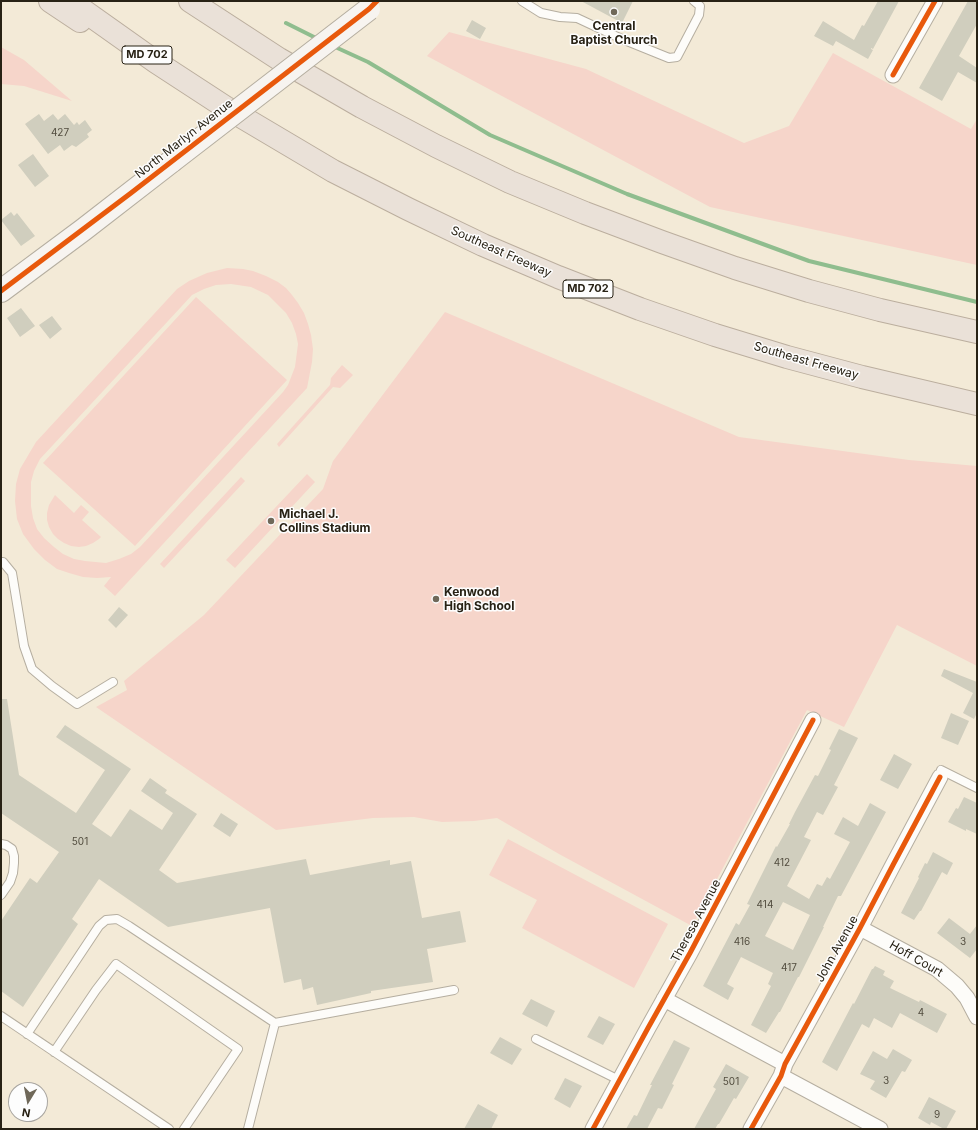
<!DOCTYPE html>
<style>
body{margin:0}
#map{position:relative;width:978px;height:1130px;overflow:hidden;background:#f3ead7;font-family:Inter,sans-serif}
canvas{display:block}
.frame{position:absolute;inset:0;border:2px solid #282215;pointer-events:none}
.north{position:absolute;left:8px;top:1082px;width:40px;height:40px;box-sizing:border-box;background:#fdfdfd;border:1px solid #a8a5a0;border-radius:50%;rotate:190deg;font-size:11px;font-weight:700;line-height:16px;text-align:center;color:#282215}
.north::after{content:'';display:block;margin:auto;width:14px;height:18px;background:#6f6859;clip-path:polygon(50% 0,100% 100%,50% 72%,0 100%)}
</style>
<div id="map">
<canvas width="978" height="1130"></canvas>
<div class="frame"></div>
<div class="north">N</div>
</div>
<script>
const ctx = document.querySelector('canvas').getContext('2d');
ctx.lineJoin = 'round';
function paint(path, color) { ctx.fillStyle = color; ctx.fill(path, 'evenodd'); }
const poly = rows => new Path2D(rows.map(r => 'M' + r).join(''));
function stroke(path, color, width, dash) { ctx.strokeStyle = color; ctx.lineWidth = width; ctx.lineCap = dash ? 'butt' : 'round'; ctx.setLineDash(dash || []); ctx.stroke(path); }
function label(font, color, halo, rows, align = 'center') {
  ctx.font = font + ' Inter,sans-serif'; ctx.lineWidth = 3; ctx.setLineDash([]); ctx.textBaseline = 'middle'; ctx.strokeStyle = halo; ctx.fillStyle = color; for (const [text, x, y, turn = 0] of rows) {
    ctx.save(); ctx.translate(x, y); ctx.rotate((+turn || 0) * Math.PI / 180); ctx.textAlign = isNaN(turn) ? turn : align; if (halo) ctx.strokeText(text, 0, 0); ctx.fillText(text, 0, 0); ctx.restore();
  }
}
const green = poly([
 [449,32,586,69,744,143,789,126,833,53,971,129,977,119,977,265,710,207,427,56],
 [1,47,24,60,72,101,24,86,1,84],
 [227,268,243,269,253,271,266,276,278,282,286,288,292,295,298,303,304,313,308,324,311,335,313,349,312,362,307,388,115,596,104,586,111,577,97,578,83,577,69,573,57,569,45,560,34,549,23,534,17,519,15,501,16,484,20,469,36,442,177,289,189,281,207,273],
 [231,284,251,287,268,295,286,313,292,323,296,334,298,344,295,367,288,385,283,392,140,547,131,554,119,559,106,563,85,561,74,559,63,554,54,547,44,538,37,529,33,518,31,506,31,482,34,471,40,459,181,307,192,295,204,289,216,285],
 [196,297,287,380,135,546,43,463],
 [445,312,739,437,909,460,977,466,977,666,897,625,844,727,807,710,692,926,559,854,497,818,474,821,442,822,414,817,373,818,276,830,96,707,127,690,124,681,204,615,323,489,333,461],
 [342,365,353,375,340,388,333,387,279,447,277,444,330,385,331,378],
 [307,474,315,482,235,568,226,560],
 [241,477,245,481,164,568,160,564],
 [55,495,74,513,81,505,89,512,82,520,101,537,99,539,93,543,86,546,79,547,71,546,64,543,58,539,53,534,49,527,47,520,47,513,49,505],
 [508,839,668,924,634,988,522,928,537,900,489,875]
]);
const stream = poly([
 [286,23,318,39],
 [333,46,368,62,490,135,627,194,809,261,977,302]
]);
const building = poly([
 [581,1,633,1,622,23],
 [878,1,899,1,873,49,871,48,871,49,873,50,868,59,836,41,833,46,814,36,823,21,854,40,862,25,864,26],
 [968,1,977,1,977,24,959,56,977,68,977,83,958,72,942,101,919,88],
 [472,20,486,28,480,39,466,31],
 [39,114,44,121,53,114,58,120,65,114,74,125,77,122,79,125,85,120,92,130,87,134,89,137,76,147,72,145,64,151,60,145,48,154,25,124],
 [33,154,49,176,35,187,18,165],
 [11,212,14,216,17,213,35,236,21,246,1,220],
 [21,308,35,326,20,337,7,318],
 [52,316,62,329,50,339,39,325],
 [119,607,128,615,116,628,108,620],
 [944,669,977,682,977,713,974,719,963,713,973,693,941,676],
 [1,699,7,699,19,775,76,813,105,770,56,737,65,725,131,769,92,824,111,837,130,809,162,830,173,813,141,791,150,778,167,790,165,793,197,814,159,870,177,883,306,859,310,875,390,860,390,865,411,861,422,918,460,911,466,942,427,949,433,982,371,991,371,993,317,1005,313,987,303,990,301,979,284,983,270,908,168,927,99,879,72,919,78,924,23,1007,1,991,1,921,30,878,37,883,59,852,1,813],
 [951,713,969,721,958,745,941,738],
 [839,729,858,738,834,785,838,787,823,815,817,812,804,837,811,840,787,886,809,899,817,884,822,886,827,877,830,879,850,842,834,834,843,817,858,826,870,803,886,812,841,896,838,896,823,927,824,927,799,977,798,977,780,1012,779,1012,766,1033,751,1025,771,986,768,984,773,973,741,957,727,984,734,988,728,1000,703,986,736,923,739,925,750,905,747,904,776,846,777,847,790,824,789,824,795,812,815,775,818,776,831,750,829,749],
 [783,902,810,915,793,950,765,936],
 [894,754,912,764,898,789,880,780],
 [964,797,977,803,977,834,966,829,966,831,948,822,956,808,958,809],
 [221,813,238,824,230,837,213,826],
 [933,852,953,863,947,875,942,872,921,911,920,911,914,920,901,913,919,878,918,877,925,863,927,864],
 [949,918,970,934,977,925,977,949,970,958,937,933],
 [875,966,885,971,883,975,894,981,890,988,919,1002,920,1000,947,1014,937,1033,900,1013,892,1028,874,1018,869,1028,862,1024,837,1071,822,1062,853,1003,854,1004,872,969,873,969],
 [531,999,555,1011,547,1027,522,1014],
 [599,1016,615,1024,603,1045,587,1037],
 [500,1037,522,1049,512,1065,490,1053],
 [674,1040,690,1048,672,1084,674,1085,662,1109,658,1108,647,1129,626,1129,634,1115,637,1116,652,1085,650,1085],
 [893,1049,912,1060,905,1072,902,1071,886,1098,870,1089,875,1081,860,1074,873,1051,887,1059],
 [726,1064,749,1077,736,1099,734,1098,719,1124,718,1124,715,1129,694,1129,716,1089,713,1087],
 [565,1078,582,1086,570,1108,554,1099],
 [929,1097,956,1111,946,1129,944,1129,931,1122,930,1125,918,1118],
 [478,1104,498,1115,491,1129,464,1129]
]);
const lane = poly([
 [522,1,541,13,560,17,577,18,622,39,669,58,677,57,699,15,700,6,694,1],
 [1,562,3,562,12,573,24,646,32,669,52,686,77,704,113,682],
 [941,770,977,788],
 [1,844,6,845,12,849,14,856,14,863,13,873,10,882,1,895],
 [1,1016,169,1129],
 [27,1034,99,926,106,920,117,919,129,926,275,1023,454,990],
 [536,1039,619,1080],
 [54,1052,96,990,116,964,238,1049,184,1129],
 [248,1129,275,1023]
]);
const street = poly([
 [893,75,935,1],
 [860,928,937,969,957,986,967,998,977,1017],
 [664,999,785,1064],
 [781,1076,880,1129],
 [593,1129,648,1028,690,953,813,720],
 [751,1129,781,1076,785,1064,860,928,893,865,940,777]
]);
const secondary = poly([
 [1,291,83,230,172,161]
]);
const highway = poly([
 [50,1,80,21],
 [70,1,156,62,225,107,333,171,408,209,483,245,558,277,640,309,715,335,787,357,862,377,977,404],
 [190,1,279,59,362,107,436,146,510,182,585,213,662,242,735,268,809,291,880,310,977,332]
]);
const secondaryBridge = poly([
 [172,161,369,9]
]);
const cycleway = poly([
 [893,75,935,1],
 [1,291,131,193,369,9,377,1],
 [593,1129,648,1028,690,953,813,720],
 [751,1129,781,1076,785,1064,860,928,893,865,940,777]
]);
const markers = [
 [614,12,4,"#6f6859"],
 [271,521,4,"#6f6859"],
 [436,599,4,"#6f6859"]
];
const numberNames = [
 ["427",60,133],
 ["501",80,842],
 ["412",782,863],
 ["414",765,905],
 ["416",742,942],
 ["3",963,942],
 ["417",789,968],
 ["4",921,1013],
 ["3",886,1081],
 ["501",731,1082],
 ["9",937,1115]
];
const shields = [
 [147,55,50],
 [588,289,50]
];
const shieldNames = [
 ["MD 702",147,55],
 ["MD 702",588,289]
];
const poiNames = [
 ["Central",614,26,"center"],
 ["Baptist Church",614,40,"center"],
 ["Michael J.",279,514],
 ["Collins Stadium",279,528],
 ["Kenwood",444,592],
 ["High School",444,606]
];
const streetNames = [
 ["North Marlyn Avenue",184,139,-38],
 ["Southeast Freeway",501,252,24],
 ["Southeast Freeway",806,361,16],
 ["Theresa Avenue",696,921,-62],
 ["John Avenue",837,949,-61],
 ["Hoff Court",916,959,30]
];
paint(green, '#f6d5ca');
stroke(stream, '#8fbd8e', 4);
paint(building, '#d0cebe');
stroke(lane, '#b5aea0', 10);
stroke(street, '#b5aea0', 17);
stroke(secondary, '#b5aea0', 24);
stroke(highway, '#bbae9e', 24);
stroke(lane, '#fdfcf9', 8);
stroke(street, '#fdfcf9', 15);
stroke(secondary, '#f7f4f0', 22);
stroke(highway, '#eae1d8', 22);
stroke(secondaryBridge, '#b5aea0', 24, []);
stroke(secondaryBridge, '#f7f4f0', 22);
stroke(cycleway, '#e8590c', 5);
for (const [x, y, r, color] of markers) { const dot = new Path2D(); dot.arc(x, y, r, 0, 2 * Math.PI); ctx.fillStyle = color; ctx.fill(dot); stroke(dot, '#fdfdfd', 1.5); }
label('10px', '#524d3f', null, numberNames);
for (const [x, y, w] of shields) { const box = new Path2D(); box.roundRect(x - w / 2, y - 9, w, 18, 3); ctx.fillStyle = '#fdfdfd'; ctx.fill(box); stroke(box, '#282215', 1); }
label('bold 11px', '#282215', null, shieldNames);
label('bold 12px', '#282215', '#fdfdfd', poiNames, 'left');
label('12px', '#282215', '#fdfdfd', streetNames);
</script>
